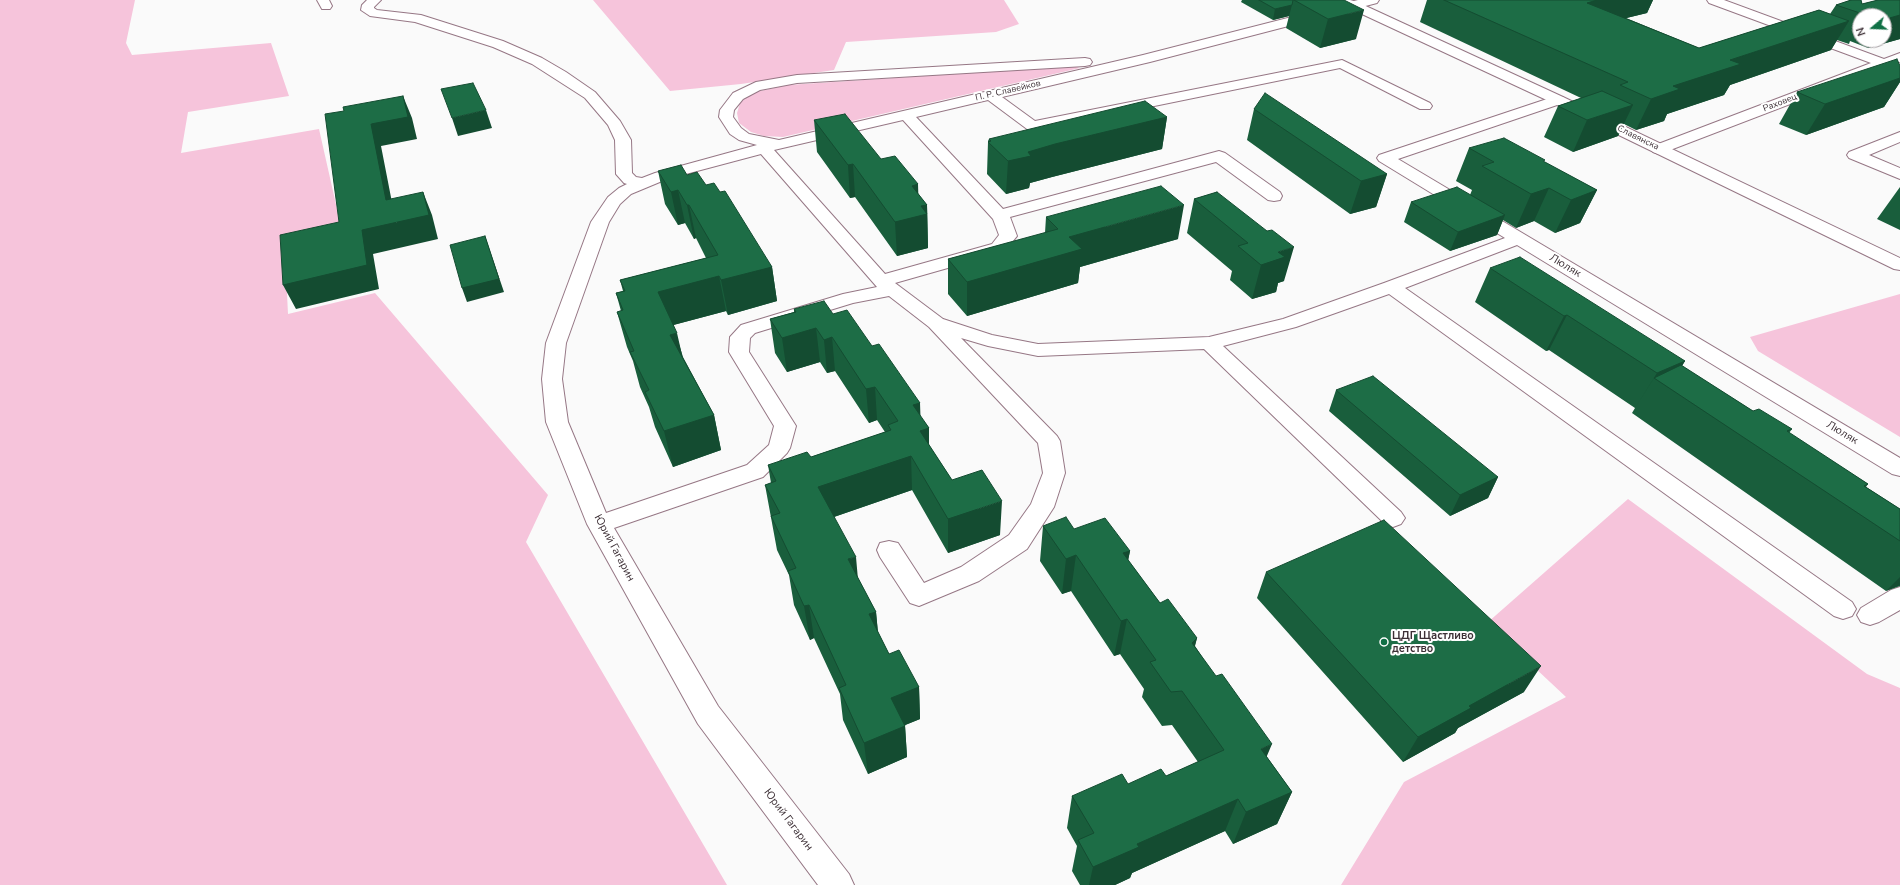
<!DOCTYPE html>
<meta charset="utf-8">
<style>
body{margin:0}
#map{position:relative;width:1900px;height:885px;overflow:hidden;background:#fafafa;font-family:"Nunito Sans",sans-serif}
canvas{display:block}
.north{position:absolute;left:1852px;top:8px;width:40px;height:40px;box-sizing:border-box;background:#fff;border:1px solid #b1acaf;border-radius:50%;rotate:251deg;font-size:11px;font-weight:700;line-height:16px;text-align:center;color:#3d3036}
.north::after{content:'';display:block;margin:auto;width:14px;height:18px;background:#107045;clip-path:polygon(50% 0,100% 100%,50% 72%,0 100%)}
</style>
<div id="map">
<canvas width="1900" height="885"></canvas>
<div class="north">N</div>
</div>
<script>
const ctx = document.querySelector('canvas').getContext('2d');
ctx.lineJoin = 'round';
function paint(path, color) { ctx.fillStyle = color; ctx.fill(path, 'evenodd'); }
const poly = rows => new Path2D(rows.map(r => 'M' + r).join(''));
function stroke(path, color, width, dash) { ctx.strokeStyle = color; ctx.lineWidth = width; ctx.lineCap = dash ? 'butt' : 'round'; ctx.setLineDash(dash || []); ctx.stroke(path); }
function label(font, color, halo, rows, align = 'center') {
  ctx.font = font + ' "Nunito Sans",sans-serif'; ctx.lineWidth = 4; ctx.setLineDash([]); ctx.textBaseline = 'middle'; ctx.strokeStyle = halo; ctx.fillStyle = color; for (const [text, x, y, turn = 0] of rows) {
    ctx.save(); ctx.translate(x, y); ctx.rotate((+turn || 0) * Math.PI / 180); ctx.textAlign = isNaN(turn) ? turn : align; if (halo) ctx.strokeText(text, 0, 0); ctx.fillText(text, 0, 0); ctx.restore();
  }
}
const green = poly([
 [0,0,135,0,126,43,132,55,271,43,289,96,188,112,181,153,319,129,344,240,285,253,288,314,375,293,548,495,526,542,727,885,0,885],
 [593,0,1004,0,1019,24,996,32,846,42,834,70,741,84,670,91],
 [1074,66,1080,68,783,137,764,136,751,132,739,123,737,113,740,103,748,96,760,91,788,85],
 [1900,294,1900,437,1758,351,1750,337],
 [1628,499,1867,674,1900,688,1900,885,1341,885,1404,782,1566,697,1487,623]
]);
const street = poly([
 [317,0,329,0,332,6,330,9,322,9,317,0],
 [367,0,381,0,374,7,374,8,377,10,421,15,503,41,542,58,566,72,595,92,620,121,631,140,632,173,636,177,642,178,655,173,757,145,739,140,730,134,719,117,720,110,733,93,756,82,797,75,1085,58,1090,59,1092,62,1090,65,1085,66,797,83,760,90,743,99,734,110,733,117,741,128,749,134,779,140,1143,55,1358,0,1379,0,1377,3,1150,62,1002,97,1035,121,1342,60,1430,103,1432,106,1430,109,1420,109,1340,68,1032,131,1027,129,988,100,916,117,1003,209,1219,151,1225,153,1280,192,1282,196,1280,200,1274,201,1268,200,1216,162,1010,217,1017,236,1004,252,895,283,943,319,992,335,1038,344,1209,337,1283,319,1384,283,1505,238,1379,161,1377,158,1379,155,1553,97,1563,97,1565,100,1563,103,1398,159,1900,458,1900,476,1892,474,1517,245,1405,288,1852,602,1856,609,1852,616,1843,619,1834,616,1389,294,1296,327,1223,346,1401,512,1405,518,1401,524,1393,527,1385,524,1204,349,1038,356,988,346,961,338,1057,436,1060,441,1065,473,1054,507,1027,549,979,581,919,606,910,603,880,557,877,550,880,543,889,541,898,543,924,583,961,567,1009,535,1031,504,1043,473,1038,443,929,327,889,296,853,303,755,333,750,338,749,352,796,426,790,448,787,453,763,477,614,528,718,706,849,874,854,885,818,885,698,724,587,524,546,422,542,379,546,343,591,222,608,197,619,188,627,184,624,183,616,174,615,140,608,125,585,98,532,64,493,47,415,22,370,16,361,10,362,5,367,0],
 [903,120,993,219,999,235,992,244,885,274,774,150,903,120],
 [761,154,877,287,843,294,741,325,730,337,729,352,774,426,769,445,747,465,606,513,568,422,562,379,566,343,609,222,620,204,631,194,667,179,761,154],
 [1707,0,1724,0,1884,59,1900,53,1900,62,1665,152,1659,154,1653,152,1651,149,1653,146,1871,63,1709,3,1707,0],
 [1900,132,1900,142,1869,155,1900,168,1900,179,1849,158,1847,155,1849,152,1900,132],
 [1900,587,1900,610,1879,622,1870,625,1861,622,1857,615,1861,608,1891,590,1900,587]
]);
const secondary = poly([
 [1331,0,1350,0,1357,2,1563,97,1900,258,1900,270,1894,269,1553,103,1349,8,1333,3,1331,0]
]);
const wall = poly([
 [1242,0,1344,0,1356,39,1320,48,1286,28,1289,16,1273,20,1241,2],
 [1427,0,1653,0,1647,13,1626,18,1699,48,1819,10,1830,14,1836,5,1851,0,1861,0,1862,4,1878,0,1900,0,1900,39,1868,48,1850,41,1849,44,1837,40,1831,50,1730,85,1724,95,1667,114,1664,121,1636,130,1624,124,1618,136,1573,152,1544,137,1558,106,1581,98,1420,22],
 [1860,16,1884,16,1884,40,1860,40],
 [1900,66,1900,82,1884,107,1806,135,1779,124,1797,92],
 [1254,109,1387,174,1376,207,1350,214,1247,140],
 [1167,117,1162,149,1052,177,1030,183,1029,188,1006,194,987,174,988,142,988,141,989,139],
 [814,120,881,159,918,184,918,194,927,205,928,248,897,256,855,197,850,198,817,152],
 [1469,148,1544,162,1597,190,1580,223,1555,233,1534,221,1516,228,1503,220,1497,235,1450,251,1404,222,1411,202,1470,195,1472,190,1456,181],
 [658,171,687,175,706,185,772,267,777,301,728,315,726,311,673,325,683,357,714,415,721,450,673,467,655,427,649,407,640,387,633,361,627,347,617,312,621,311,616,293,623,291,620,280,706,258,696,238,694,239,685,223,678,225,665,204],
 [1900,187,1900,230,1877,219],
 [1217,192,1284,281,1278,283,1276,292,1252,299,1230,280,1232,271,1187,233,1194,199],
 [1046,217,1178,239,1080,267,1078,283,967,316,948,294,948,259,1045,233],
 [1490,268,1685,361,1682,366,1753,411,1792,429,1789,433,1868,484,1866,487,1900,509,1900,586,1886,591,1632,413,1635,408,1549,350,1546,351,1475,302],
 [794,309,833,314,872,346,920,403,920,416,929,428,929,445,952,480,1000,535,948,553,912,490,834,517,858,578,876,612,878,632,889,654,919,687,920,719,905,725,907,757,868,774,843,720,840,694,814,638,810,640,794,605,789,575,777,550,765,485,771,483,768,465,811,457,885,432,877,420,869,423,835,371,827,373,820,362,787,372,775,353,770,319,794,312],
 [1336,390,1498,477,1488,498,1450,516,1329,411],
 [1043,526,1074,529,1130,551,1128,560,1160,603,1197,638,1195,646,1267,757,1292,792,1277,824,1233,844,1225,831,1132,873,1130,878,1115,885,1080,885,1072,871,1077,846,1067,828,1072,796,1166,776,1198,762,1172,725,1162,726,1142,697,1144,689,1120,654,1114,656,1071,591,1062,594,1040,561],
 [1266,572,1524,692,1458,728,1455,733,1403,762,1257,598]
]);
const shadedWall = poly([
 [1597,0,1653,0,1647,13,1574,31,1587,3],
 [1292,5,1289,16,1273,20,1275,9],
 [1364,10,1356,39,1320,48,1328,19],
 [1900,15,1900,39,1868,48,1873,40,1884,40,1884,22,1886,19],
 [1849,21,1831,50,1730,85,1724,95,1667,114,1664,121,1636,130,1651,99,1673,86,1730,60],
 [1900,78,1900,82,1884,107,1806,135,1825,104],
 [403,96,412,118,417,139,381,146,396,223,423,192,432,215,438,239,373,254,379,289,296,309,283,285,362,230,371,124],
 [1633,105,1618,136,1573,152,1587,120],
 [486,110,492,128,458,136,452,118],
 [1167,117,1162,149,1052,177,1030,183,1029,188,1006,194,1008,161,1028,152,1055,144],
 [853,164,855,197,850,198,848,165],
 [1387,174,1376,207,1350,214,1361,181],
 [918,184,919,217,921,206,927,205,928,248,897,256,895,222,912,186],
 [1549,188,1534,221,1516,228,1531,194],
 [678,190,685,223,678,225,671,192],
 [1597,190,1580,223,1555,233,1571,200],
 [687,205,689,205,696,238,694,239],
 [1184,205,1178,239,1080,267,1078,283,967,316,967,282,1069,237],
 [1505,215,1497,235,1450,251,1458,232],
 [485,236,504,292,467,302,462,288],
 [1294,247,1284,281,1278,283,1276,292,1252,299,1261,265,1278,252],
 [772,267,777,301,728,315,721,280],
 [719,276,726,311,666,327,658,292],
 [1567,315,1549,350,1546,351,1564,316],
 [816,328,820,362,787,372,782,338],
 [677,333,685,368,670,335],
 [832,337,835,371,827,373,824,340],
 [1685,361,1668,387,1654,378,1635,408,1657,373],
 [875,387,877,420,869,423,866,389],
 [920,403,921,431,929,428,929,462,921,465,913,405],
 [714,415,721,450,673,467,664,431],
 [911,456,912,490,822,521,818,487],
 [1498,477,1488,498,1450,516,1460,495],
 [1002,501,1000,535,948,553,948,519],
 [1130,551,1123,586,1123,553],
 [1076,555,1071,591,1062,594,1066,559],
 [856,557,859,591,848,559],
 [1900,577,1900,585,1886,591],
 [809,605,814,638,810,640,804,606],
 [876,612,879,645,869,614],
 [1127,619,1120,654,1114,656,1121,621],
 [1197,638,1187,672,1192,643],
 [1541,666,1524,692,1458,728,1455,733,1403,762,1418,737,1469,706],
 [919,687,920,719,893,730,891,698],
 [905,726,907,757,868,774,864,743],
 [1272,744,1258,777,1261,749],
 [1292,792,1277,824,1233,844,1246,812],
 [1238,799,1225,831,1132,873,1130,878,1115,885,1089,885,1093,867,1137,844]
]);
const building = poly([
 [1259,0,1293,0,1292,5,1275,9,1259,0],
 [1294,0,1344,0,1364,10,1328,19,1294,0],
 [1444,0,1597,0,1587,3,1699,48,1819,10,1849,21,1730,60,1741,64,1673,86,1680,89,1651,99,1620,85,1628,82,1444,0],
 [1851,0,1861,0,1862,4,1878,0,1900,0,1900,15,1886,19,1884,18,1884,16,1878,16,1865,11,1866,15,1836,5,1851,0],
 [1897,59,1900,66,1900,78,1825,104,1797,92,1897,59],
 [473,83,486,110,452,118,441,89,473,83],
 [1602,91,1633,105,1587,120,1558,106,1602,91],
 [1265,93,1387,174,1361,181,1254,109,1265,93],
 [403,96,408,117,371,124,386,200,423,192,429,215,362,230,367,265,283,285,280,235,339,222,325,114,344,111,343,107,403,96],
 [1145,101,1167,117,1055,144,1028,152,1031,156,1008,161,988,142,991,141,989,139,1145,101],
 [845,114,881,159,895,156,918,184,912,186,927,205,921,206,927,214,895,222,853,164,848,165,814,120,845,114],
 [1504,138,1545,160,1543,161,1597,190,1571,200,1549,188,1531,194,1482,166,1494,162,1469,148,1504,138],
 [681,165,687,175,697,172,706,185,714,183,720,192,725,191,772,267,721,280,719,276,658,292,677,333,670,335,714,415,664,431,645,392,649,390,630,352,634,351,617,312,623,310,616,293,625,291,620,280,718,255,689,205,687,205,678,190,671,192,658,171,681,165],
 [1161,186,1184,205,1069,237,1082,249,967,282,948,259,1058,229,1046,217,1161,186],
 [1457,187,1505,215,1458,232,1411,202,1457,187],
 [1217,192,1267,231,1272,230,1294,247,1278,252,1285,257,1261,265,1238,246,1248,243,1194,199,1217,192],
 [485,236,499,279,462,288,450,245,485,236],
 [1520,257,1685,361,1657,373,1567,315,1564,316,1490,268,1520,257],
 [824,301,833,314,847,310,872,346,879,344,920,403,913,405,929,428,920,431,952,480,982,470,1002,501,948,519,911,456,818,487,856,557,848,559,876,612,869,614,889,654,899,650,919,687,891,698,905,726,864,743,839,688,846,685,809,605,804,606,788,571,796,568,771,516,780,513,765,485,776,481,768,465,807,452,811,457,891,430,888,425,898,421,875,387,866,389,832,337,824,340,816,328,782,338,770,319,796,312,794,309,824,301],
 [1681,365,1753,411,1759,409,1792,429,1787,431,1868,484,1864,486,1900,509,1900,541,1654,378,1681,365],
 [1373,376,1498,477,1460,495,1336,390,1373,376],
 [1066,517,1074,529,1105,518,1130,551,1123,553,1160,603,1168,599,1197,638,1192,643,1216,676,1222,674,1272,744,1261,749,1292,792,1246,812,1238,799,1137,844,1139,847,1093,867,1078,840,1094,833,1072,796,1122,774,1128,784,1161,769,1166,776,1224,750,1182,691,1171,692,1150,662,1156,660,1127,619,1121,621,1076,555,1066,559,1043,526,1066,517],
 [1384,520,1541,666,1469,706,1471,708,1418,737,1266,572,1384,520]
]);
const markers = [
 [1384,642,4,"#107045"]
];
const farStreetnames = [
 ["П. Р. Славейков",1008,91,-13],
 ["Раховец",1780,103,-21],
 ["Славянска",1638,138,26]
];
const streetNames = [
 ["Люляк",1565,266,31],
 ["Люляк",1842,433,31],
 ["Юрий Гагарин",614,548,62],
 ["Юрий Гагарин",788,820,53]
];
const poiNames = [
 ["ЦДГ Щастливо",1392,636],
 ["детство",1392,649]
];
paint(green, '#f6c4db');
stroke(street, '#967785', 2);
stroke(secondary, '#967785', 2);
paint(street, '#fff');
paint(secondary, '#fff');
paint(wall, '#195e3c');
paint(shadedWall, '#144c31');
paint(building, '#1d6d46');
stroke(building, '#144c31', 1);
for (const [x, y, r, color] of markers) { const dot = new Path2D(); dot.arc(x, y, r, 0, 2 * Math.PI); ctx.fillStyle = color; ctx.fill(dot); stroke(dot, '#fff', 1.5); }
label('9px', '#3d3036', '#fff', farStreetnames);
label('11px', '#3d3036', '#fff', streetNames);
label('bold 11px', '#3d3036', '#fff', poiNames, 'left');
</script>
